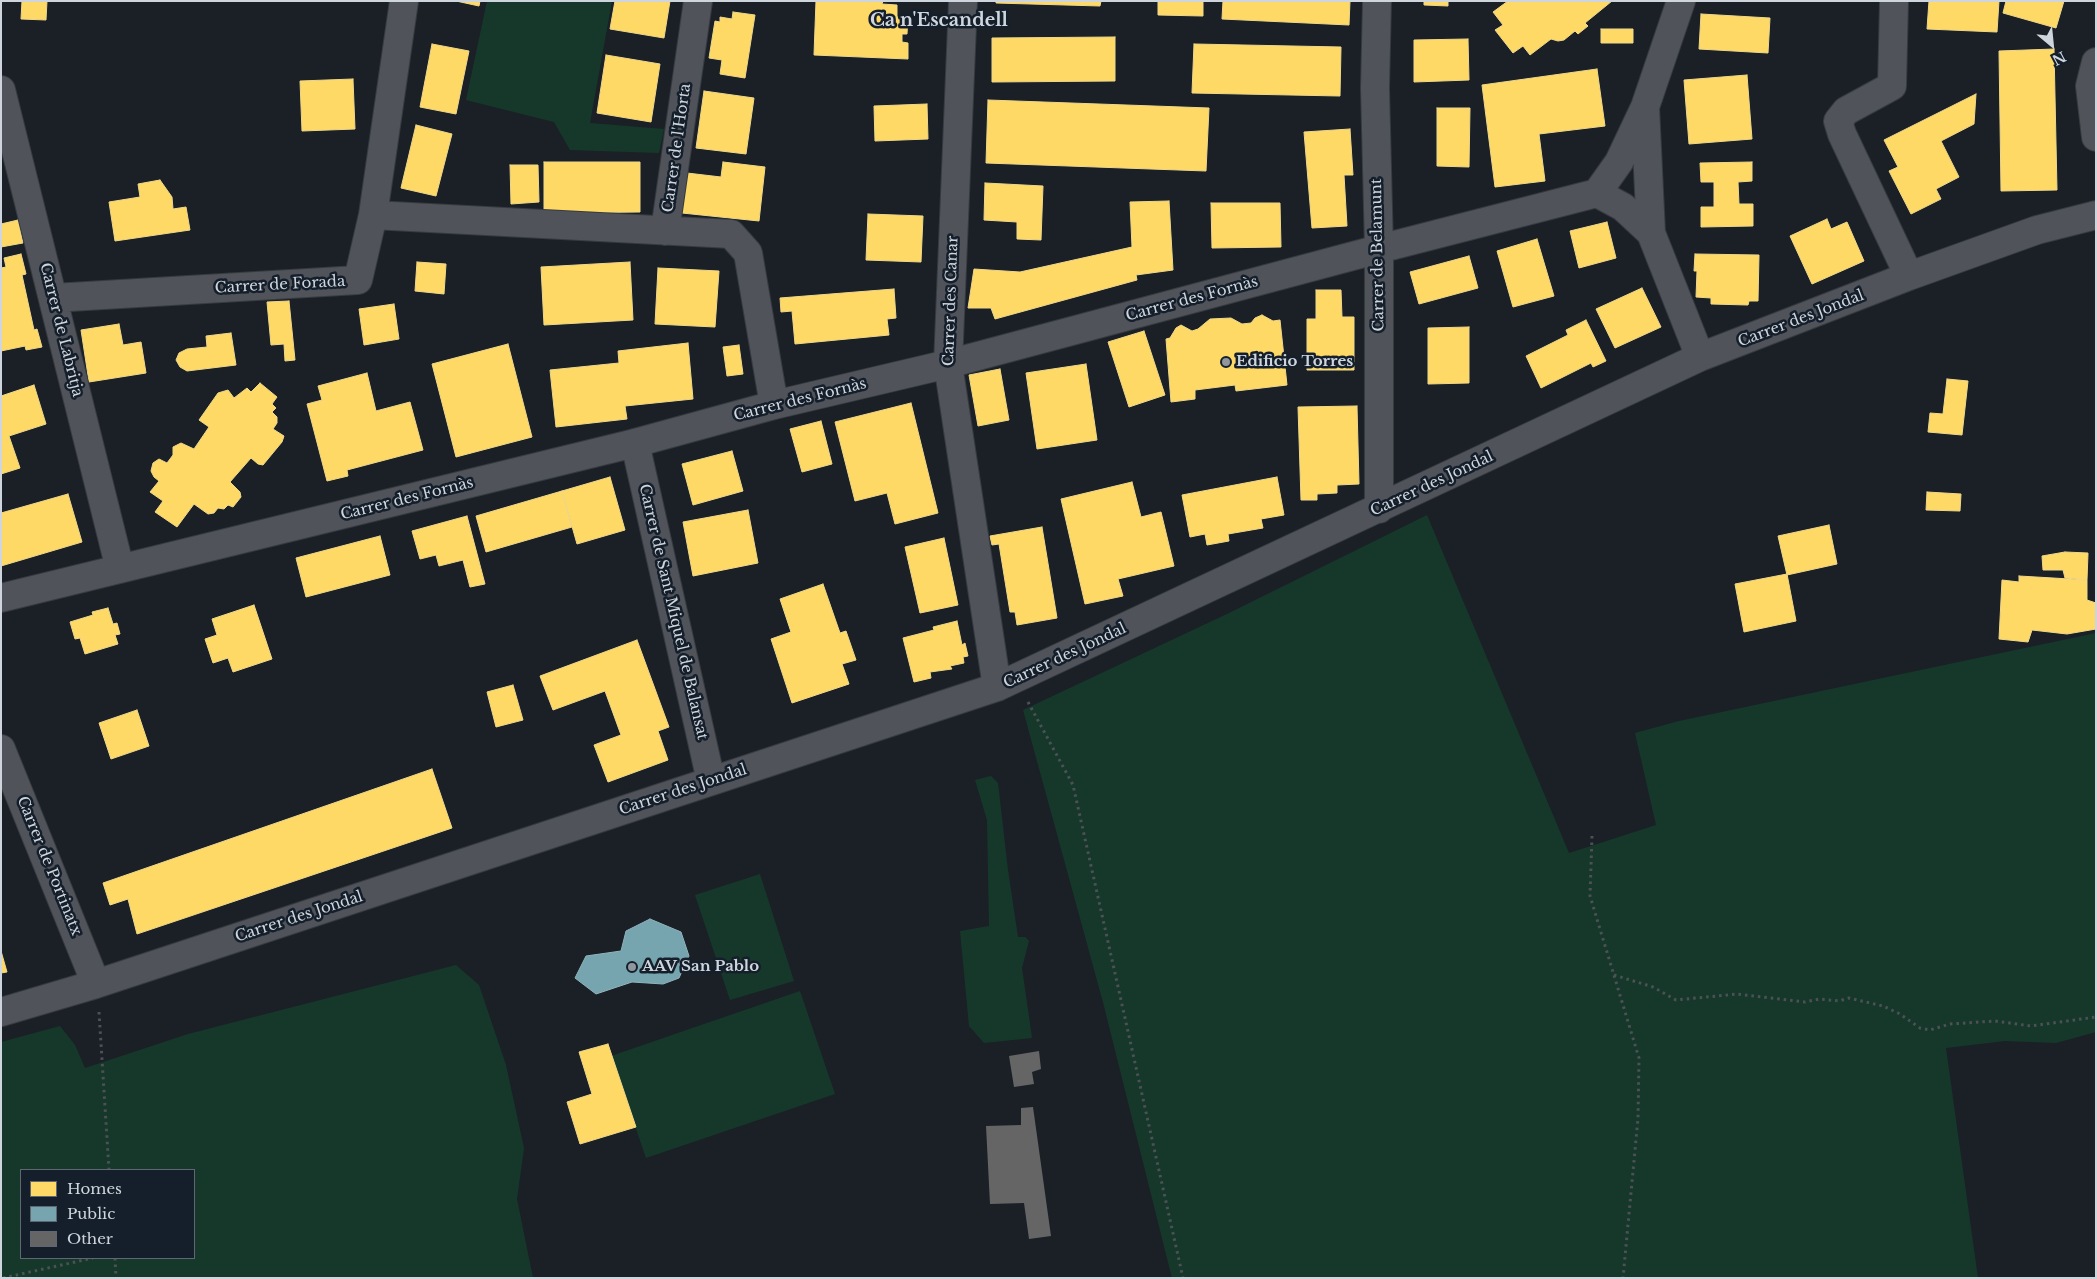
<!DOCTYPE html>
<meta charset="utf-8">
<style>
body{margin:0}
#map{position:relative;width:2097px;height:1279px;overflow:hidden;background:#1a2026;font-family:"Libre Baskerville",serif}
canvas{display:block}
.frame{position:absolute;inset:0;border:2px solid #ced5dd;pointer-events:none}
.legend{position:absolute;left:20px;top:1169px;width:175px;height:90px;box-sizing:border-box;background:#151f2b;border:1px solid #5f6872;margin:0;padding:6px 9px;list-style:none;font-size:15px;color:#ced5dd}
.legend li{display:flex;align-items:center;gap:10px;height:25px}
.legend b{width:25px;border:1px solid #5f6872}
.north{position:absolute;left:2027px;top:20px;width:50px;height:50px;-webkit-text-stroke:4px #151f2b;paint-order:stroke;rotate:152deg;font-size:14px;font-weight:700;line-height:20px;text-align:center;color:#ced5dd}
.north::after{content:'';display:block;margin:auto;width:18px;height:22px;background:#ced5dd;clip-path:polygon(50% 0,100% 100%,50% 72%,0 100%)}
</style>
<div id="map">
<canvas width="2097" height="1279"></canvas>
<div class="frame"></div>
<ul class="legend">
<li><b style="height:14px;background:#ffd966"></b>Homes</li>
<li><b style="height:14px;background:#76a5af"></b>Public</li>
<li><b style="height:14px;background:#656565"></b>Other</li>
</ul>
<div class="north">N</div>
</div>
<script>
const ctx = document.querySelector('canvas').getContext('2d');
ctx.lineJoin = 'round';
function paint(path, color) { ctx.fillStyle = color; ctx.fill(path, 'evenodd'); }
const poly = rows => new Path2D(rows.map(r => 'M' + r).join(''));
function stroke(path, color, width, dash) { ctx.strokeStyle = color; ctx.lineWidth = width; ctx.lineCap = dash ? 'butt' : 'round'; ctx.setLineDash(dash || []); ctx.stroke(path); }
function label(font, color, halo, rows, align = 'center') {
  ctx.font = font + ' "Libre Baskerville",serif'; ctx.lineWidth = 5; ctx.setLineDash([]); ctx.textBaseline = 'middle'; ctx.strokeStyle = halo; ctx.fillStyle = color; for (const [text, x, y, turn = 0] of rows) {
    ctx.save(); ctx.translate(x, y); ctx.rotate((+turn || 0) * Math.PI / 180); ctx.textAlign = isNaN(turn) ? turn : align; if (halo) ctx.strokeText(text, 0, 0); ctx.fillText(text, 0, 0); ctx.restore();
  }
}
const green = poly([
 [487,1,612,1,590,123,664,129,659,153,570,150,554,122,466,100],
 [1427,515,1569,853,1656,825,1635,733,1679,721,2096,633,2096,1032,2056,1043,2005,1041,1946,1048,1978,1278,1172,1278,1104,1006,1023,710,1229,613],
 [991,776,998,783,1008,870,1018,937,1025,937,1029,941,1022,968,1032,1038,984,1043,969,1026,960,931,989,926,987,820,975,780],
 [760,874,794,981,730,1000,695,895],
 [456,965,479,985,506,1065,524,1148,517,1199,533,1278,1,1278,1,1042,60,1026,75,1045,85,1068,188,1034],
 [194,1170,194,1258,21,1258,21,1170],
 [800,991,835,1094,646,1158,611,1056]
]);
const homes = poly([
 [22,1,47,1,46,20,21,19,22,1],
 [456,1,480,1,479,6,456,1],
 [615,1,670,1,664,38,610,29,615,1],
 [816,1,883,1,882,4,897,5,897,17,908,17,907,34,902,34,902,42,908,43,908,59,814,55,816,1],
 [996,1,1101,1,1100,6,996,3,996,1],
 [1158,1,1203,1,1203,16,1158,15,1158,1],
 [1223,1,1350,1,1349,25,1222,19,1223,1],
 [1424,1,1448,1,1448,6,1424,5,1424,1],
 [1508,1,1612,1,1585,23,1588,26,1578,34,1575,31,1564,40,1558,41,1551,39,1530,55,1523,46,1513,53,1495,30,1503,25,1493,12,1508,1],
 [1929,1,1999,1,1997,32,1927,29,1929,1],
 [2006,1,2064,1,2056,28,2003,13,2006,1],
 [733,12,755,15,745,78,720,74,722,60,709,58,715,21,720,22,720,17,732,19,733,12],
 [1701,14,1770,18,1768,53,1699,49,1701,14],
 [1601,29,1633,29,1633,43,1601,43,1601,29],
 [1115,37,1115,81,992,82,992,38,1115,37],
 [1468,39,1469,80,1414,82,1414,40,1468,39],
 [432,44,469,51,456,114,420,107,432,44],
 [1194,44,1341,47,1340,96,1192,93,1194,44],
 [2054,49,2057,190,2001,191,1999,51,2054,49],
 [606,55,660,64,651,122,597,113,606,55],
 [1597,69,1605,126,1539,134,1545,181,1495,187,1482,85,1597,69],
 [1747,75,1752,139,1689,144,1684,80,1747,75],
 [353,79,355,129,302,131,300,81,353,79],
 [704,91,754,98,746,154,696,148,704,91],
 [1976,94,1974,124,1941,141,1959,177,1936,189,1941,199,1911,214,1889,171,1898,167,1884,140,1976,94],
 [988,100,1209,108,1206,171,986,163,988,100],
 [927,104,928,139,875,141,874,106,927,104],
 [1437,108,1470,108,1469,167,1437,166,1437,108],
 [416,125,452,134,436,196,401,188,416,125],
 [1350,129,1353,175,1344,175,1347,226,1312,228,1304,132,1350,129],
 [544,162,640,162,640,212,544,213,544,162],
 [723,162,765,167,759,221,682,213,687,173,721,177,723,162],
 [1752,162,1752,181,1738,182,1739,204,1753,204,1753,226,1701,227,1701,207,1714,207,1714,182,1701,182,1700,163,1752,162],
 [510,165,538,165,539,202,511,204,510,165],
 [160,180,172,197,173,209,186,207,190,230,115,241,109,202,140,197,138,184,160,180],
 [985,183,1043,186,1041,240,1017,239,1017,222,984,220,985,183],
 [1169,201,1173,270,1136,275,1137,280,995,319,991,308,968,308,974,269,1020,272,1132,247,1130,202,1169,201],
 [1211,203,1280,203,1281,247,1212,248,1211,203],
 [868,214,923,216,921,262,866,260,868,214],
 [1827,219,1831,229,1847,222,1864,261,1812,284,1790,236,1827,219],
 [18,220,23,243,1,247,1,224,18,220],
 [1607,222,1616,258,1579,268,1570,231,1607,222],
 [1537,239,1554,296,1513,307,1497,251,1537,239],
 [21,254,26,274,22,275,34,330,37,329,42,347,26,350,25,346,1,351,1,268,6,267,4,258,21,254],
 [1695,254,1759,255,1758,301,1749,301,1748,305,1711,304,1711,298,1696,297,1697,271,1694,271,1695,254],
 [1469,256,1478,288,1419,304,1410,272,1469,256],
 [417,262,446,264,444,294,415,291,417,262],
 [630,262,633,320,544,325,541,267,630,262],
 [658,268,719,271,715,327,655,324,658,268],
 [1642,288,1661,327,1615,348,1596,309,1642,288],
 [894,289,896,318,887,319,889,335,795,344,792,311,781,312,780,298,894,289],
 [1316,290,1341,290,1342,317,1354,317,1354,370,1307,370,1307,319,1316,319,1316,290],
 [289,301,295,360,285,361,284,344,271,345,267,302,289,301],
 [394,304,399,339,364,345,359,309,394,304],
 [1262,315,1273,321,1280,320,1287,385,1236,391,1235,385,1195,390,1195,399,1171,402,1166,339,1170,338,1176,328,1181,325,1192,331,1198,329,1210,319,1231,318,1242,324,1251,323,1255,318,1262,315],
 [1586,320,1606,361,1593,367,1591,363,1541,388,1526,356,1568,335,1566,330,1586,320],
 [119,324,123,345,141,342,146,373,89,382,81,330,119,324],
 [1469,327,1469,383,1428,384,1428,328,1469,327],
 [1144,331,1165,395,1129,407,1108,342,1144,331],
 [231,333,236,365,187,371,180,367,176,360,179,353,187,349,207,347,206,336,231,333],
 [688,343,693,399,625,406,627,419,556,427,550,370,619,363,618,351,688,343],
 [508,344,532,437,456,457,432,364,508,344],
 [739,345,743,374,727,376,723,347,739,345],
 [1086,364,1097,440,1037,449,1026,373,1086,364],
 [1000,369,1009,420,978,426,969,375,1000,369],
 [367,373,376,411,410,402,423,450,347,470,348,476,327,481,307,404,322,400,318,386,367,373],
 [1947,379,1968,381,1962,435,1928,432,1930,413,1943,414,1947,379],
 [260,383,277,397,272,404,276,408,272,412,277,417,277,423,273,429,284,436,282,442,263,465,258,464,251,458,230,482,240,492,241,497,233,507,228,505,224,509,218,508,214,513,208,514,194,504,177,527,155,512,163,501,150,492,159,481,154,477,151,471,153,463,159,459,167,463,173,455,173,447,181,443,194,449,209,427,199,420,218,393,228,390,234,398,247,388,251,392,260,383],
 [34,385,46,424,9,436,20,468,1,474,1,396,34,385],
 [911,403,938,513,895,524,887,493,855,501,835,422,911,403],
 [1357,406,1359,484,1337,485,1337,493,1317,494,1317,500,1301,500,1298,407,1357,406],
 [821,421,832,464,802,472,790,429,821,421],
 [732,451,743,491,693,505,682,464,732,451],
 [610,477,625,530,577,544,562,491,610,477],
 [1277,477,1284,515,1261,519,1263,528,1228,534,1229,541,1207,545,1205,534,1190,537,1182,495,1277,477],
 [1132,482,1141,517,1161,512,1174,566,1118,579,1123,596,1085,604,1061,499,1132,482],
 [562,491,572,527,486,552,476,516,562,491],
 [1927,492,1961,494,1960,511,1926,510,1927,492],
 [68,494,82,542,1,566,1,513,68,494],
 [748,510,758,563,693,576,683,522,748,510],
 [467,516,485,584,470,587,463,560,439,566,436,555,420,559,412,531,467,516],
 [1829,525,1837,564,1787,575,1778,536,1829,525],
 [1042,527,1057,618,1017,625,1015,612,1010,612,999,544,992,545,990,536,1042,527],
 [380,536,390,575,306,597,296,558,380,536],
 [944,538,958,605,920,613,905,547,944,538],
 [2065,552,2088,553,2087,580,2065,578,2063,570,2043,570,2042,556,2065,552],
 [1787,574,1796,621,1744,632,1735,584,1787,574],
 [2019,576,2087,580,2087,600,2096,603,2096,629,2067,634,2032,630,2028,642,1999,639,2002,580,2019,582,2019,576],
 [823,584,840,633,846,631,856,660,842,664,849,684,792,703,771,639,791,632,780,599,823,584],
 [254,605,272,659,233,672,228,658,213,663,205,639,217,635,212,619,254,605],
 [108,608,113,624,117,623,120,634,115,635,118,644,85,654,80,638,75,639,70,622,93,615,92,612,108,608],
 [957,621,962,645,965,643,968,656,963,657,964,663,950,666,952,669,930,672,931,678,914,682,903,638,934,630,933,627,957,621],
 [637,640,669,727,658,731,668,760,608,782,594,745,621,735,605,691,553,710,540,676,637,640],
 [513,685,523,720,496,727,487,692,513,685],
 [137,710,149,746,111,759,99,723,137,710],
 [432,769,452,828,137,934,128,899,110,905,103,883,432,769],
 [1,951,7,972,1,973,1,951],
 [608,1044,636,1127,580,1144,567,1102,592,1094,579,1052,608,1044]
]);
const public = poly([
 [650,919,681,932,689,956,679,978,663,984,632,982,596,994,575,978,586,956,621,951,626,931,650,919]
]);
const building = poly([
 [1039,1051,1041,1069,1032,1072,1034,1084,1014,1087,1009,1056],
 [1033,1107,1051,1236,1029,1239,1024,1203,990,1204,986,1126,1021,1125,1021,1108]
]);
const path = poly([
 [1028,702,1073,785,1183,1278],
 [1592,836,1590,896,1639,1058,1638,1118,1623,1278],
 [1614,975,1653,987,1676,1000,1737,994,1805,1002,1819,999,1839,1001,1849,998,1883,1006,1900,1014,1920,1028,1930,1030,1950,1024,1995,1021,2031,1026,2096,1017],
 [99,1012,109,1170],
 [115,1258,116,1278],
 [3,1278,93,1258]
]);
const minor = poly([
 [963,1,948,364,997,687],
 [1377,1,1375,88,1379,249,1379,509],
 [1681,1,1645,107,1651,233,1700,357],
 [1894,1,1892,86,1846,111,1838,121,1842,134,1909,276],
 [2096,62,2090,86,2096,137],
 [1,90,120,569],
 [1597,193,1623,207,1651,233],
 [373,215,404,1],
 [665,231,698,1],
 [53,298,358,280,373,215,731,234,748,253,774,405],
 [635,443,711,781],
 [1,598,635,443,774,405,948,364,1379,249,1597,193,1619,162,1645,107],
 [1,749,96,984],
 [1,1012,96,984,997,687,1700,357,1909,276,2037,230,2096,215]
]);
const markers = [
 [1226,362,5,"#8f969d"],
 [632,967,5,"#8f969d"]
];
const streetNames = [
 ["Carrer de l'Horta",677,148,-82],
 ["Carrer de Belamunt",1378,255,-91],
 ["Carrer de Forada",280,285,-3],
 ["Carrer des Fornàs",1192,299,-15],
 ["Carrer des Canar",951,301,-88],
 ["Carrer des Jondal",1801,319,-21],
 ["Carrer de Labritja",61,330,76],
 ["Carrer des Fornàs",800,400,-14],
 ["Carrer des Jondal",1432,484,-25],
 ["Carrer des Fornàs",407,499,-14],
 ["Carrer de Sant Miquel de Balansat",673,612,77],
 ["Carrer des Jondal",1065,656,-25],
 ["Carrer des Jondal",683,790,-18],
 ["Carrer de Portinatx",49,866,68],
 ["Carrer des Jondal",299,917,-18]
];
const poiNames = [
 ["Edificio Torres",1236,362],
 ["AAV San Pablo",642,967]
];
const quarterNames = [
 ["Ca n'Escandell",939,21]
];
paint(green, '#16382a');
paint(homes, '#ffd966');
stroke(homes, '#f0d88a', 1);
paint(public, '#76a5af');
stroke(public, '#90b3bd', 1);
paint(building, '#656565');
stroke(minor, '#363b40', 30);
stroke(path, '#4c5156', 3, [2.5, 4]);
stroke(minor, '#50535a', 28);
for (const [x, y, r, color] of markers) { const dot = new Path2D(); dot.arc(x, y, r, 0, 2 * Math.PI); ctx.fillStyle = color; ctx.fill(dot); stroke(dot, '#151f2b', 2); }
label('15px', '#ced5dd', '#151f2b', streetNames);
label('bold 15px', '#ced5dd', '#151f2b', poiNames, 'left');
label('bold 18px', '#ced5dd', '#151f2b', quarterNames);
</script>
